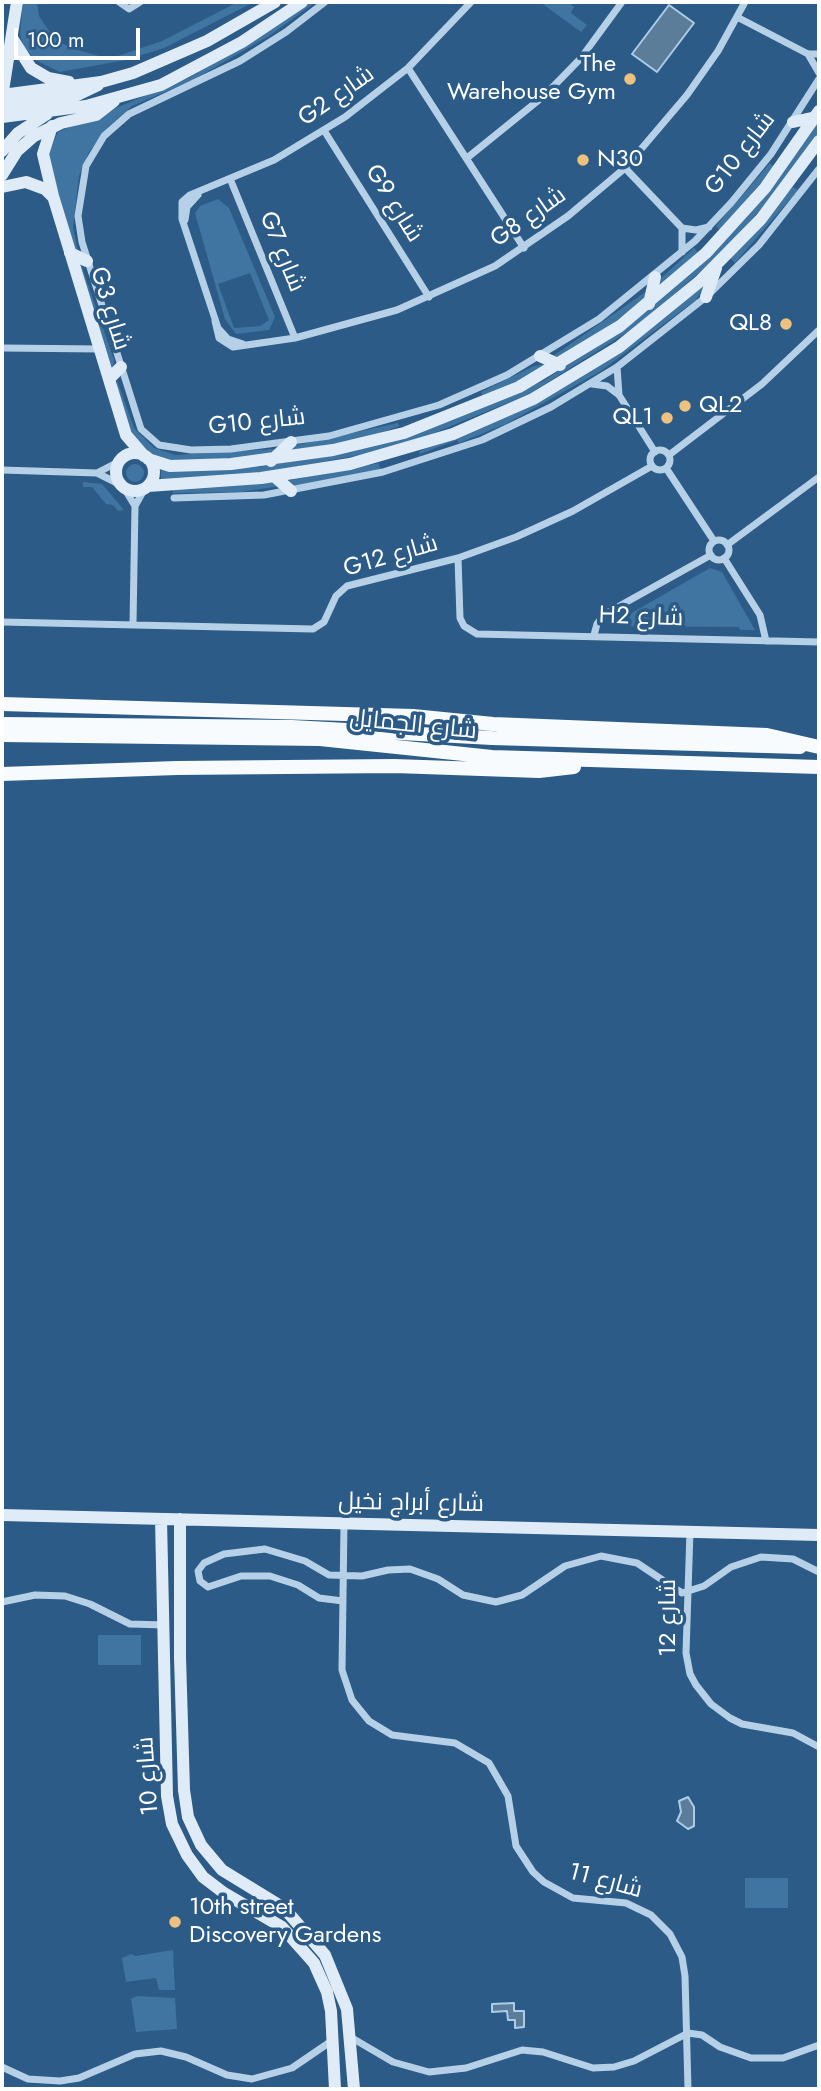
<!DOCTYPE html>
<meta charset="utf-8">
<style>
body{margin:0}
#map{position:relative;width:821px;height:2091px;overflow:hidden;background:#2b5b86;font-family:Jost,sans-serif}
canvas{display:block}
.frame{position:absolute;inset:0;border:4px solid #fff;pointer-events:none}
.scale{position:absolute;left:14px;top:28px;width:126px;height:32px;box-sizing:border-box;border:4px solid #fff;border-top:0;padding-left:9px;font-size:21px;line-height:24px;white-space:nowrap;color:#fff;-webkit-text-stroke:5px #2b5b86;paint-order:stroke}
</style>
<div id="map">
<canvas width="821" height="2091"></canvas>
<div class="frame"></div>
<div class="scale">100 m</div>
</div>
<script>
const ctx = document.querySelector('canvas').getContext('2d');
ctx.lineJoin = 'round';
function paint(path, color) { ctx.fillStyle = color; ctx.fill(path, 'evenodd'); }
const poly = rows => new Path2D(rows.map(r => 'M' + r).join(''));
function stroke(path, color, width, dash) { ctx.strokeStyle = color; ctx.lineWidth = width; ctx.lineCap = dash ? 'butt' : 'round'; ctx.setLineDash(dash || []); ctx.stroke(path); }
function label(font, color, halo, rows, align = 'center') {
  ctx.font = font + ' Jost,Cairo,sans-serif'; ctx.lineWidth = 7; ctx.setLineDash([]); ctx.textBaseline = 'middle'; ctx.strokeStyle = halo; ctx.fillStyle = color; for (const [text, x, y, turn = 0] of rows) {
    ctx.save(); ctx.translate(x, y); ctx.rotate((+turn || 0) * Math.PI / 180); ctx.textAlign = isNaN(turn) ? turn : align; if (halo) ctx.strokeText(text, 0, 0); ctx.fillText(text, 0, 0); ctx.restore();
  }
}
const green = poly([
 [23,2,37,2,39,16,51,34,68,47,109,59,162,41,238,2,254,2,164,48,126,60,60,72,35,60,23,45,20,34],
 [309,2,316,2,269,36,193,80,132,106,108,127,89,152,79,176,73,227,78,252,73,247,48,154,58,132,188,78,245,46],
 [540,2,568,2,574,7,571,13,587,25,581,32],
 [819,119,819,134,791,175,722,253,637,326,529,394,417,440,371,453,260,473,161,480,161,470,260,467,356,450,491,404,543,381,620,332,706,261,761,201],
 [770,163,774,167,721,231,716,226],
 [793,187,798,190,735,263,730,258],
 [218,199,229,208,275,317,269,330,236,334,225,319,195,213,200,206],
 [250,273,269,320,260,326,234,328,218,284],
 [694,248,698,252,658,289,659,280],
 [81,264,114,360,113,370,79,268],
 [707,282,696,300,601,371,506,424,459,443,457,440,420,454,419,451,466,433,649,329],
 [647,291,643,301,581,346,557,357,553,356],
 [547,364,546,367,483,398,481,392,534,366],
 [117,380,134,428,154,448,176,455,275,449,274,452,264,456,173,461,149,453,134,440,116,387],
 [442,412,361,439,285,454,293,446,398,423,399,426],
 [379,463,380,469,318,482,293,486,286,481],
 '126 473a9 9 0 1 1 18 0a9 9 0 1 1-18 0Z',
 [270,481,280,486,241,492,173,493,174,487],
 [83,482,102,484,124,510,118,511,113,505,106,504,92,487,83,487],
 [710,568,722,572,755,630,741,630,738,627,611,626,610,622,617,616,621,619],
 [98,1635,141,1635,141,1665,98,1665],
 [745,1878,788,1878,788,1908,745,1908],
 [173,1950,175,1990,159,1990,156,1978,126,1982,122,1958,131,1954,136,1956],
 [137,1996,175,1998,177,2029,136,2032,131,1999]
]);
const water = poly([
 [669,5,694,23,657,72,632,54,669,5],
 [688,1797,694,1807,694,1826,688,1829,677,1821,681,1812,679,1801,688,1797],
 [514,2003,514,2011,524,2011,524,2027,515,2028,515,2020,508,2020,507,2011,492,2012,492,2004,514,2003]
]);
const street = poly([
 [119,2,129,9,140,2],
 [325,2,286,32,240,61,129,114,104,136,86,166,78,216,82,242,141,429,159,445,191,450,231,449,329,436,439,405,507,375,599,319,695,241,731,203,771,154,819,79],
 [737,17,808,54,819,54],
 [808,54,819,73],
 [408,68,524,248],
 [325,132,429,297],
 [467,158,545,95,581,58,622,2],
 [625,168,682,228,696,230,709,227],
 [231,181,295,338],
 [185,220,187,207,198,195],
 [682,252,682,228],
 [215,321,219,338,233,347,295,338,397,310,495,266,568,216,625,168,687,95,718,51,745,2],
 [243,344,228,339,218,328,182,219,182,202,190,195,274,160,345,117,408,68,471,2],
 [2,348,100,349],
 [617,367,619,395],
 [592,384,607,386,619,395,655,452],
 '650 460a10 10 0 1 1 20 0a10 10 0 1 1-20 0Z',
 [669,455,762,384,819,330],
 [666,468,714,541],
 [2,470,97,473,121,485],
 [97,473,120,461],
 [124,488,135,506],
 [174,498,264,495,383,472,482,440,551,407,617,367,706,297,759,245,819,169],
 '709 550a10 10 0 1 1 20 0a10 10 0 1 1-20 0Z',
 [727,545,819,477],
 [458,558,460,618,464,626,477,634,819,642],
 [724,558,760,615,766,641],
 [2,622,313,629,324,622,336,596,347,586,458,558,516,537,573,511,652,466],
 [133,624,135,506,145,488],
 [594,635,597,624,605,614,711,555],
 [344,1523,342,1670,352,1700,369,1721,392,1735,455,1743,489,1763,508,1796,516,1846,533,1872,544,1882,573,1898,626,1903,651,1915,670,1934,682,1957,685,1976,688,2089],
 [690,1531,686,1653,690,1674,696,1685,711,1704,730,1718,742,1724,793,1733,819,1747],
 [343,1601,319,1598,298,1585,270,1576,241,1576,208,1587,200,1581,198,1571,204,1563,224,1554,265,1549,305,1561,329,1575,362,1576,388,1570,410,1569,438,1579,463,1595,496,1602,522,1595,565,1566,601,1556,637,1563,682,1593,704,1586,731,1567,761,1557,793,1559,819,1572],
 [2,1602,35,1595,65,1596,90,1604,130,1624,164,1625],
 [352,2038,393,2062,429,2072,466,2068,522,2050,543,2052,593,2068,614,2067,634,2061,688,2033,702,2035,720,2047,751,2058,783,2058,819,2045],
 [2,2067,28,2079,60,2081,79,2078,135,2054,161,2051,186,2057,227,2075,252,2079,292,2068,333,2040]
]);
const secondary = poly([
 [12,38,31,68,48,78,69,82],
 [2,95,101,82,133,73,207,41,275,2],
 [2,97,17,2],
 [2,105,77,95,98,85],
 [2,117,86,106,161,85,242,42,302,2],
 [793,122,816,117],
 [52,126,43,154,53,196,126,435,144,456],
 [2,151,18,133,47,114],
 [2,175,17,151,34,136,61,123,96,115,114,101],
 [2,187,26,182,45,189,52,196],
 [70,253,87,261],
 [706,297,716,268],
 [649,304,655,277],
 [540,356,560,365],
 [109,379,121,367],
 '116 472a19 19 0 1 1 38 0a19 19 0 1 1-38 0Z',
 [148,459,170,466,231,464,333,450,404,433,519,387,620,326,706,253,765,188,819,111],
 [271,461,291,442],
 [274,476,291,491],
 [148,486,261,478,350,464,453,434,533,399,619,347,699,282,761,219,819,141],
 [2,1515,819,1535],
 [161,1519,167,1796,172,1824,187,1855,203,1877,224,1893,282,1927,314,1963,327,1992,331,2011,335,2089],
 [180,1519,180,1657,184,1790,188,1817,201,1845,222,1870,284,1908,325,1955,347,2009,354,2089]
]);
const primary = poly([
 [2,704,413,716,493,724,767,735,819,747],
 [2,724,292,727,492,738,800,747],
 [2,735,320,739,492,757,819,767],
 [2,774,177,768,394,766,539,771,574,767]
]);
const markers = [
 [630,79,7,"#edc27e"],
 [583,160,7,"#edc27e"],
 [786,324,7,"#edc27e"],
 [685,406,7,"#edc27e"],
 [667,418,7,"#edc27e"],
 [175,1922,7,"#edc27e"]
];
const poiNames = [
 ["The",616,65],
 ["Warehouse Gym",616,93],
 ["N30",597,160,"left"],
 ["QL8",772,324],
 ["QL2",699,406,"left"],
 ["QL1",653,418],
 ["10th street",189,1908,"left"],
 ["Discovery Gardens",189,1936,"left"]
];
const streetNames = [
 ["G2 شارع",337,97,-35],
 ["G10 شارع",741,154,-52],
 ["G9 شارع",393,204,58],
 ["G8 شارع",529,218,-35],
 ["G7 شارع",281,252,68],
 ["G3 شارع",109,309,73],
 ["G10 شارع",257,423,-6],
 ["G12 شارع",391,557,-16],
 ["H2 شارع",641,618,2],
 ["شارع الجمايل",413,726,6],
 ["شارع أبراج نخيل",411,1504,1],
 ["شارع 12",669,1618,-90],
 ["شارع 10",149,1776,-94],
 ["شارع 11",605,1882,15]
];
paint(green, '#4075a2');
paint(water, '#5c7d99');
stroke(water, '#abcde7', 2);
stroke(street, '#b6d1e7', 7);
stroke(secondary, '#dfecf7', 12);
stroke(primary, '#f7fbfe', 14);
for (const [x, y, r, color] of markers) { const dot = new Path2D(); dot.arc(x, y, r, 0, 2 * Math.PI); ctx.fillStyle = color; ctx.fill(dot); stroke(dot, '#2b5b86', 2.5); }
label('24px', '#fff', '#2b5b86', poiNames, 'right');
label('24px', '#fff', '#2b5b86', streetNames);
</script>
